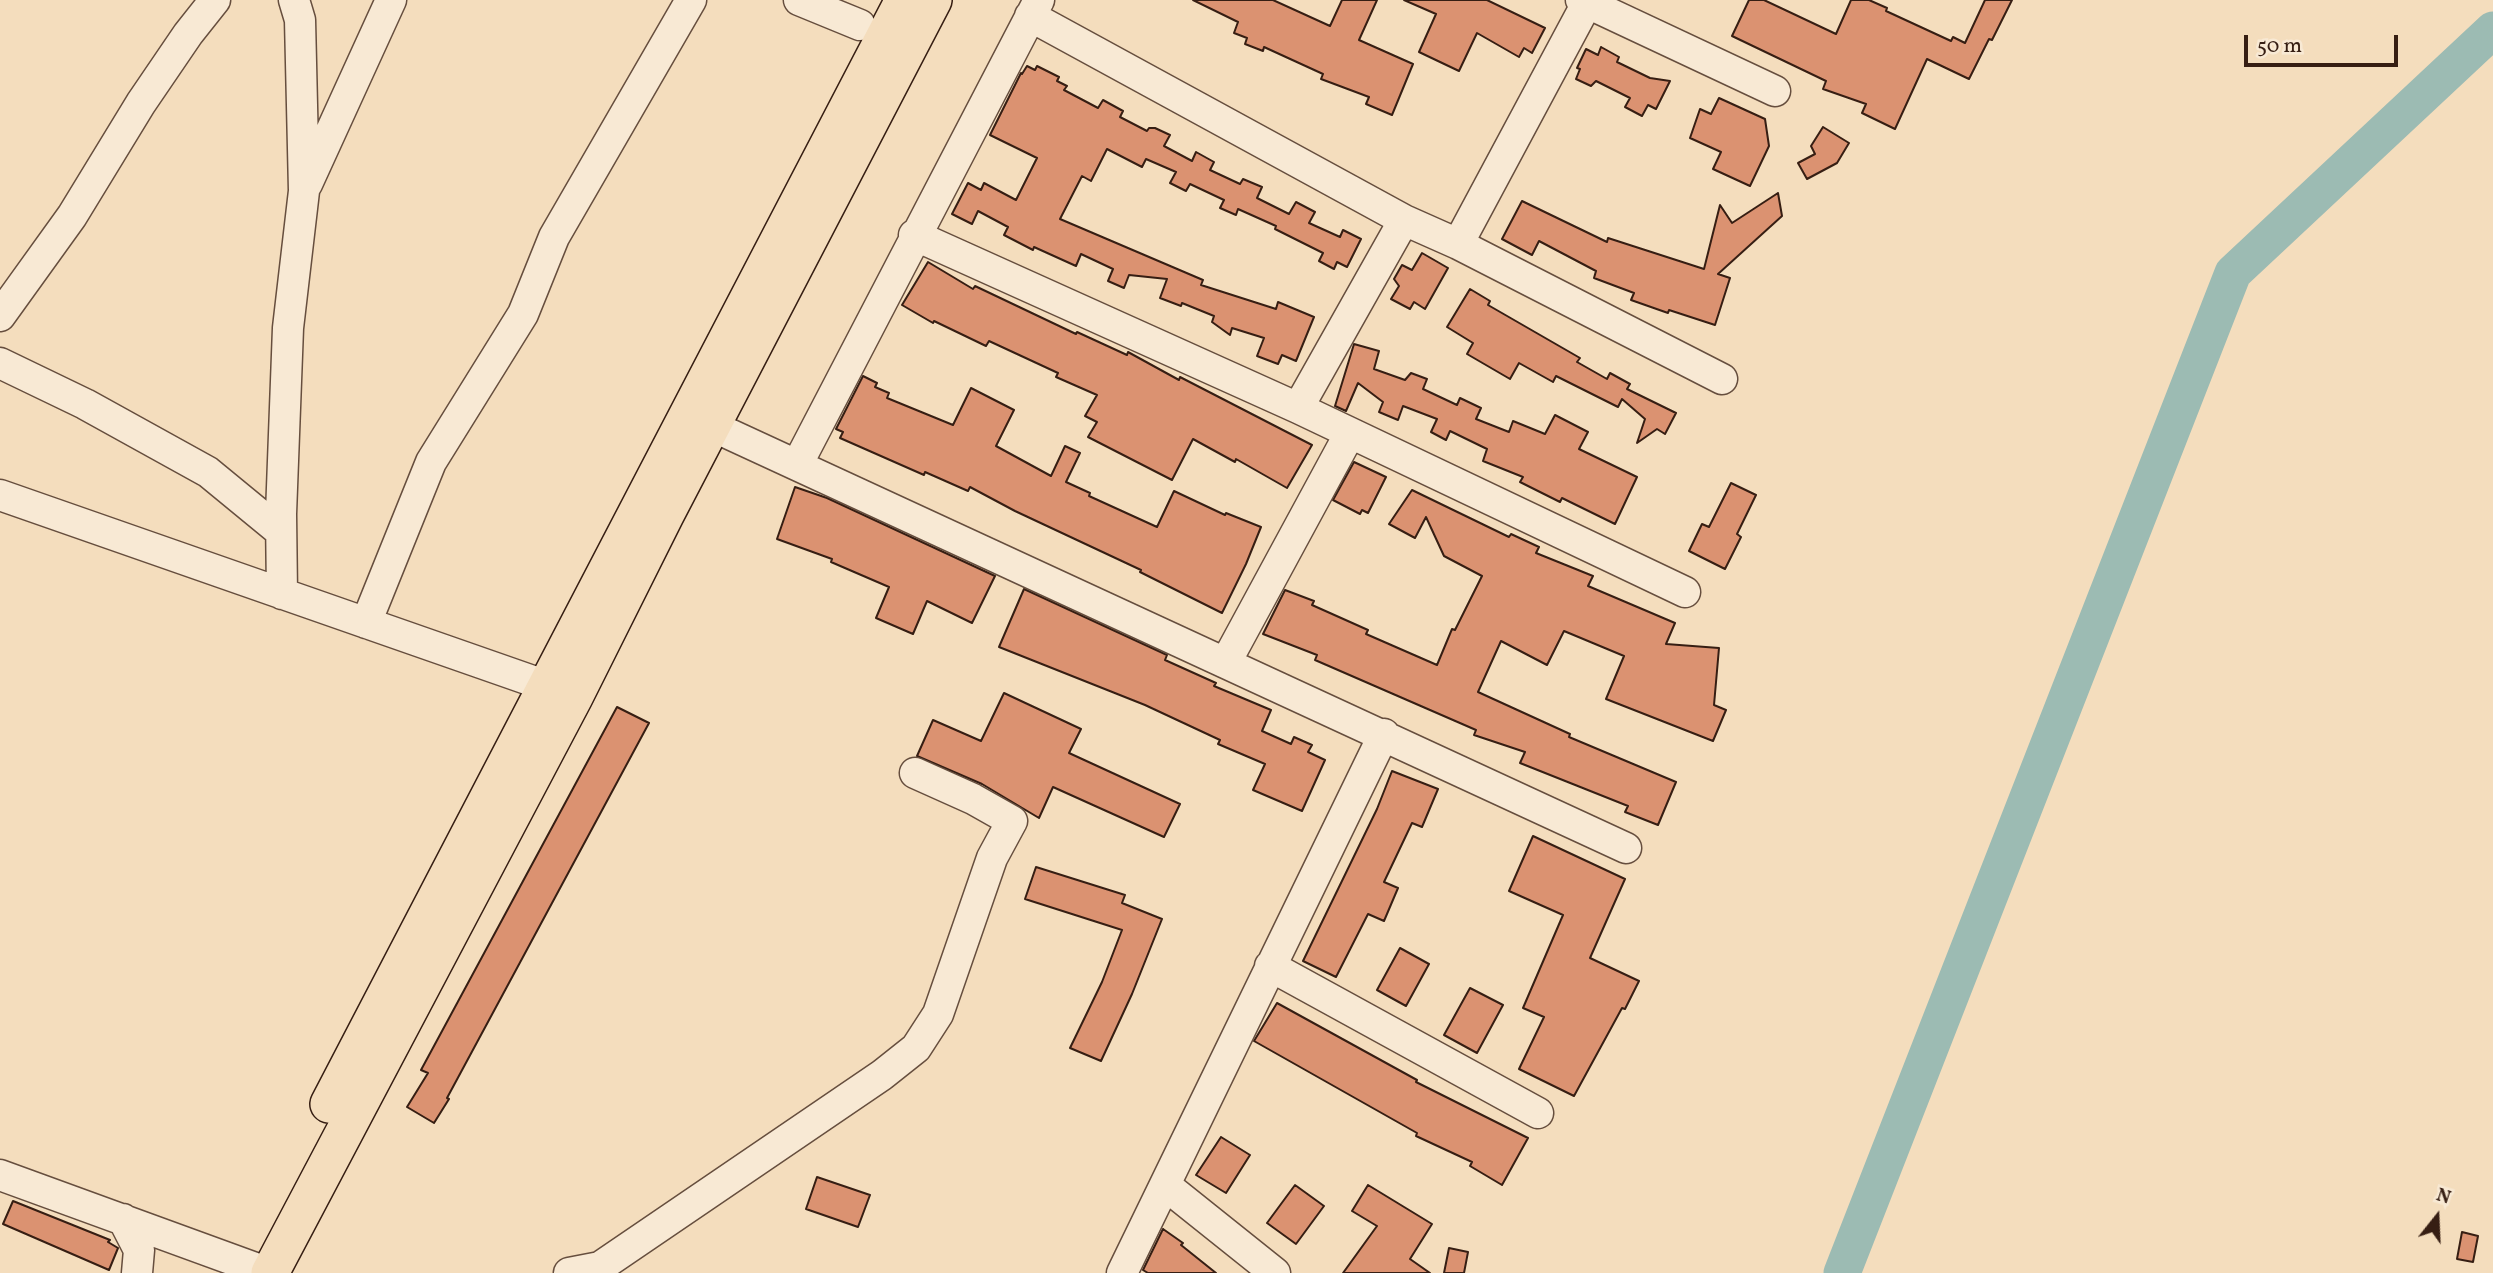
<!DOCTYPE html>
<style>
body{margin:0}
#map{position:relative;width:2493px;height:1273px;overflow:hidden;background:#f4ddbd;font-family:Vollkorn,serif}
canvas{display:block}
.north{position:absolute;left:2402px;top:1182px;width:70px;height:70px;-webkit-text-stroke:5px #f8e9d4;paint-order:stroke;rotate:18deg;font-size:19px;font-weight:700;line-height:28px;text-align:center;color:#361e13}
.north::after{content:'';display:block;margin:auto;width:24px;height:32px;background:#361e13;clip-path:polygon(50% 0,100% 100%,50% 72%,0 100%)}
.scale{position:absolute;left:2244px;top:35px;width:154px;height:32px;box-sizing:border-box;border:4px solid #361e13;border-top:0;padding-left:9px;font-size:21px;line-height:24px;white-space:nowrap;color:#361e13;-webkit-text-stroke:5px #f8e9d4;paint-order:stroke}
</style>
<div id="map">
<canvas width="2493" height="1273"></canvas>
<div class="north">N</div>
<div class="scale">50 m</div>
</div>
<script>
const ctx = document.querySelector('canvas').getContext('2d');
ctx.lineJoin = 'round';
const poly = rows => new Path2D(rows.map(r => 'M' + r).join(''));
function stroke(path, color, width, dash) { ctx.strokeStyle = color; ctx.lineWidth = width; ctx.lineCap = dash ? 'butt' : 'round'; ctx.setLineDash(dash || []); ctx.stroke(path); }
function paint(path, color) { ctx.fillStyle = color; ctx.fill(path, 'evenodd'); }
const river = poly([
 [1842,1273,2233,273,2493,30]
]);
const building = poly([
 [1193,0,1273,0,1330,26,1342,0,1377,0,1359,40,1413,64,1392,115,1366,104,1369,97,1321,79,1323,74,1264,47,1263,51,1245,44,1247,38,1234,33,1238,22,1193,0],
 [1404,0,1487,0,1545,28,1532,53,1524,48,1519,57,1477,33,1459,71,1419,52,1436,14,1404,0],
 [1749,0,1764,0,1836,34,1851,0,1869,0,1887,8,1886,11,1951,41,1953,37,1965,43,1985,0,2012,0,1992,40,1989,39,1969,79,1927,59,1895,129,1862,113,1866,104,1823,89,1826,81,1732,36,1749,0],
 [1601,47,1619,57,1617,62,1650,78,1670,81,1656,109,1648,105,1642,116,1625,107,1630,98,1596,81,1591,86,1576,79,1580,69,1577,68,1586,49,1598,55,1601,47],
 [1027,66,1035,70,1037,66,1059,77,1057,81,1067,86,1064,90,1098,108,1103,100,1123,111,1120,117,1147,131,1149,128,1155,128,1170,135,1164,146,1192,161,1196,152,1214,162,1210,170,1240,184,1243,179,1262,187,1257,198,1289,214,1296,202,1315,212,1309,223,1340,237,1343,230,1361,239,1347,267,1337,262,1334,269,1319,261,1323,253,1275,229,1276,226,1238,209,1236,215,1220,208,1224,200,1190,184,1186,191,1170,183,1176,172,1146,159,1142,167,1107,149,1091,181,1082,176,1060,219,1203,280,1201,285,1276,309,1278,302,1314,317,1296,361,1282,355,1278,364,1257,356,1264,338,1232,328,1230,335,1212,322,1214,316,1182,303,1181,306,1160,298,1167,279,1129,275,1124,288,1108,281,1113,269,1081,254,1076,266,1034,247,1033,250,1004,235,1008,227,978,211,972,224,952,214,968,183,981,190,984,183,1016,200,1037,158,990,135,1021,73,1022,74,1027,66],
 [1719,98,1765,119,1769,146,1750,186,1713,169,1721,152,1690,138,1700,109,1711,114,1719,98],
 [1823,127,1849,143,1837,163,1807,179,1798,163,1815,154,1811,146,1823,127],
 [1778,193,1782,216,1718,274,1730,278,1715,325,1669,310,1668,313,1631,300,1634,293,1594,278,1596,271,1539,241,1532,255,1502,239,1522,201,1607,242,1608,238,1704,269,1720,205,1732,223,1778,193],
 [1422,253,1448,268,1425,309,1414,302,1410,309,1391,299,1399,286,1394,279,1402,265,1412,270,1422,253],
 [928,262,973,289,975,286,1076,334,1077,332,1127,355,1128,352,1179,380,1180,377,1312,445,1287,488,1236,459,1235,462,1193,439,1172,480,1088,437,1097,422,1085,416,1097,395,1056,377,1058,373,989,341,986,346,934,321,933,323,902,305,928,262],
 [1470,289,1490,301,1488,305,1580,358,1577,362,1607,379,1610,373,1630,384,1627,389,1676,413,1665,434,1657,429,1637,443,1645,419,1622,399,1618,407,1556,376,1553,382,1519,363,1510,379,1467,354,1473,343,1447,327,1470,289],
 [1354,344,1379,351,1374,369,1405,380,1411,373,1427,379,1423,389,1457,405,1460,398,1481,408,1476,419,1509,432,1513,421,1545,434,1555,415,1588,432,1579,449,1637,477,1615,524,1562,498,1560,502,1520,482,1523,477,1483,461,1487,449,1450,431,1446,440,1431,432,1437,419,1403,406,1398,420,1379,412,1383,402,1358,383,1346,411,1335,406,1354,344],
 [863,376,877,383,875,387,889,393,887,398,953,425,971,388,1014,410,996,446,1051,476,1065,446,1080,453,1066,482,1090,493,1089,496,1157,527,1174,491,1225,515,1226,513,1261,527,1246,564,1222,613,1140,572,1141,570,1015,511,970,487,968,491,925,472,924,475,840,438,843,432,836,429,863,376],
 [1354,462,1386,477,1368,513,1362,510,1360,514,1333,500,1354,462],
 [1731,483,1756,495,1737,534,1741,537,1725,569,1689,551,1702,524,1709,527,1731,483],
 [795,487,827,498,995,576,972,623,927,601,913,634,876,618,889,587,831,562,832,559,777,539,795,487],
 [1412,490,1509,537,1511,534,1539,547,1536,553,1593,576,1588,586,1675,623,1666,644,1719,648,1714,705,1726,710,1713,741,1606,699,1624,656,1564,631,1547,665,1501,641,1478,692,1570,734,1569,737,1676,782,1658,825,1625,812,1628,806,1520,763,1525,752,1474,735,1476,730,1315,660,1317,655,1263,634,1285,590,1314,601,1312,605,1368,630,1366,634,1437,665,1452,629,1455,630,1482,576,1444,556,1426,517,1415,538,1389,524,1412,490],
 [1024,589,1167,655,1165,660,1216,683,1214,686,1271,710,1262,731,1291,744,1294,737,1312,745,1308,752,1325,760,1302,811,1253,790,1265,764,1218,744,1220,740,1145,705,999,647,1024,589],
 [1004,693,1081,729,1069,753,1180,804,1164,837,1053,787,1039,818,982,784,917,756,933,720,981,741,1004,693],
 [617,707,649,723,447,1098,449,1099,434,1123,407,1107,428,1073,421,1070,617,707],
 [1392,771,1438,789,1422,827,1412,823,1384,882,1398,888,1384,921,1368,914,1336,977,1303,961,1377,809,1392,771],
 [1533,836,1625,879,1590,958,1639,981,1625,1009,1622,1008,1574,1096,1519,1069,1544,1017,1523,1008,1563,915,1509,891,1533,836],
 [1036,867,1125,895,1122,903,1162,919,1132,994,1101,1061,1070,1048,1102,982,1122,930,1025,899,1036,867],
 [1400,948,1429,964,1406,1006,1377,990,1400,948],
 [1470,988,1503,1005,1477,1053,1444,1035,1470,988],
 [1277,1003,1417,1080,1416,1082,1528,1138,1502,1185,1470,1166,1472,1162,1416,1136,1417,1133,1254,1041,1277,1003],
 [1221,1137,1250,1155,1226,1193,1196,1175,1221,1137],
 [817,1177,870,1195,858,1227,806,1209,817,1177],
 [1295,1185,1324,1206,1296,1244,1267,1223,1295,1185],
 [1368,1185,1432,1224,1410,1259,1430,1273,1343,1273,1377,1226,1352,1211,1368,1185],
 [13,1201,110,1240,108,1242,118,1248,109,1270,3,1224,13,1201],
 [1163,1229,1183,1243,1181,1245,1216,1273,1148,1273,1143,1270,1163,1229],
 [2462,1232,2478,1236,2473,1262,2457,1259,2462,1232],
 [1449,1248,1468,1252,1464,1273,1444,1273,1449,1248]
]);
const minor = poly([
 [799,0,860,25],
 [1581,0,1775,91],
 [1030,16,1404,220,1458,244,1722,379],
 [307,184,391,0],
 [914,235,1298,408,1685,592],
 [1458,244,1587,3],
 [0,316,72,216,141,103,188,34,215,0],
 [0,363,85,404,208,472,281,532],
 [1298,408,1404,220],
 [712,426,1626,848],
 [797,465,1039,0],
 [0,495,547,686],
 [282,594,281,514,288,328,304,191,300,20,294,0],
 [366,623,431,462,523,314,554,237,691,0],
 [1226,662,1350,433],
 [1270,966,1538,1113],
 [0,1175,269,1273],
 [1165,1185,1275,1273],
 [123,1219,139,1250,137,1273],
 [569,1273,600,1267,882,1075,916,1048,938,1014,992,858,1012,821,973,799,915,773],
 [1122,1273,1384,734]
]);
const major = poly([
 [329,1104,904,0],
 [270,1273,574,697,665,515,933,0]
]);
stroke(river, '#9cbbb3', 37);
paint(building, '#db9271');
stroke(building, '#361e13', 2);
stroke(minor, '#664e3e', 33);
stroke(major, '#361e13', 40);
stroke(minor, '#f8e9d4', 30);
stroke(major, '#f4ddbd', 37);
</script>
